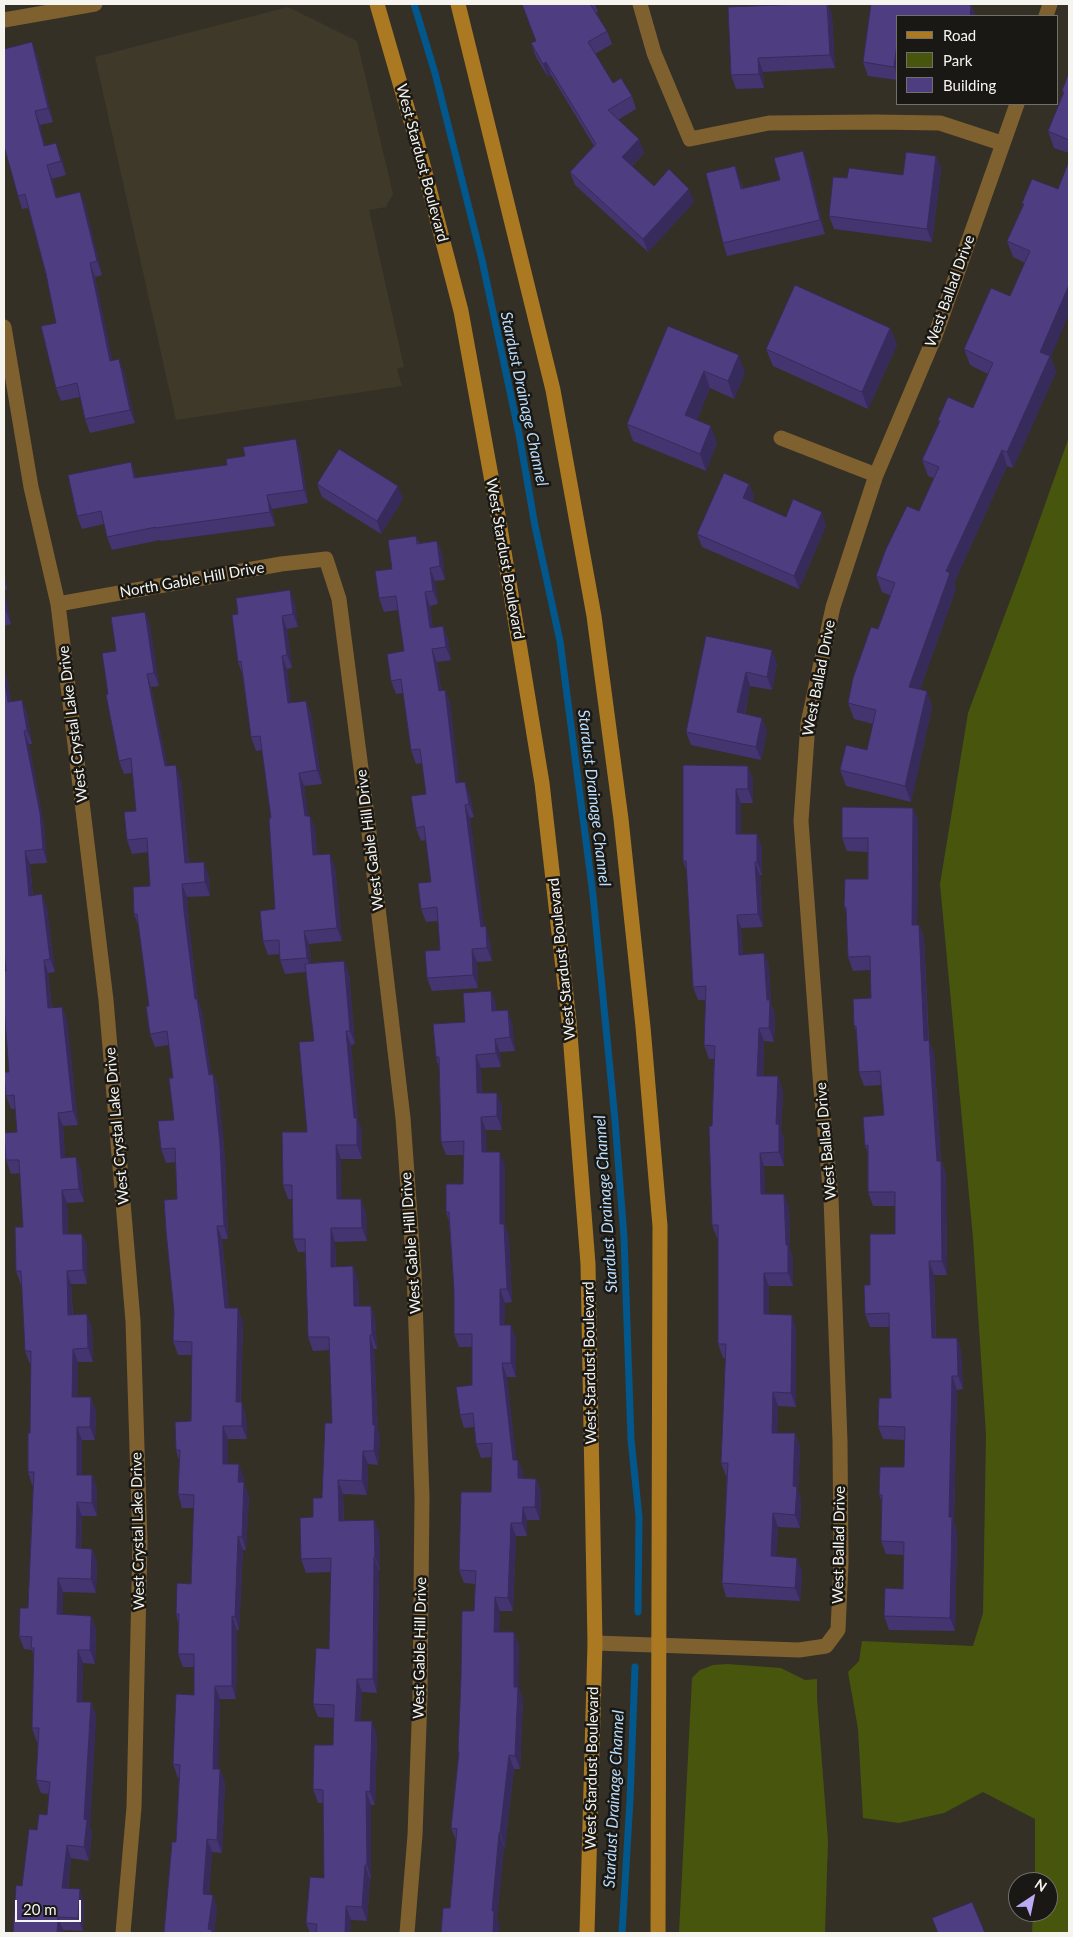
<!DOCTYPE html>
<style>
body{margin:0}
#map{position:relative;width:1073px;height:1937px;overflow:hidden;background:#343026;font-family:Lato,sans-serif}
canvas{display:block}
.frame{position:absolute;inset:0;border:5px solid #f6f4ee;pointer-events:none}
.legend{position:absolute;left:896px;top:15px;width:162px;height:90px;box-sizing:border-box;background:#1a1814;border:1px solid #72706b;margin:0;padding:6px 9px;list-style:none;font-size:15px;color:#f6f4ee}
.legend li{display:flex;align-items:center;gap:10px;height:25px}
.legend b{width:25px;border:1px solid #72706b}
.north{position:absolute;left:1008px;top:1872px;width:50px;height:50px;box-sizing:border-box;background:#1a1814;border:1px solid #72706b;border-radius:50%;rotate:34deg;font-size:14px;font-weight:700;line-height:20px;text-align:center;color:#f6f4ee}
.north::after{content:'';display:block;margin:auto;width:18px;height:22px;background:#bbaaf6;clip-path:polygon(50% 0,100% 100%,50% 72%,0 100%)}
.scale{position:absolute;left:15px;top:1900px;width:66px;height:22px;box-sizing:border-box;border:2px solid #f6f4ee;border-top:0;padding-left:6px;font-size:15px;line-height:18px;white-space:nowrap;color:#f6f4ee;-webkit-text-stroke:4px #1a1814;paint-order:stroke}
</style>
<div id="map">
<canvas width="1073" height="1937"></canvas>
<div class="frame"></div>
<ul class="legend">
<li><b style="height:6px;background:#ab7921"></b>Road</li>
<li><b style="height:14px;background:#48550c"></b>Park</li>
<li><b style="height:14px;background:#4f3d82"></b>Building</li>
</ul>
<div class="north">N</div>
<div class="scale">20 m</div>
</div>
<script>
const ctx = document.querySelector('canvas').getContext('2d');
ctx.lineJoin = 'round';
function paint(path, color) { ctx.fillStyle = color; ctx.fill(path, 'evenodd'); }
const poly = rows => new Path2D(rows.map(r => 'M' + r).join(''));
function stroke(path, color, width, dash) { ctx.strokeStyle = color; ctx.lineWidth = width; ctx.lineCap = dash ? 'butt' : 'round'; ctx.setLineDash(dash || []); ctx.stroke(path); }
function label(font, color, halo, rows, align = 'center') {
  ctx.font = font + ' Lato,sans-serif'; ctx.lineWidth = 5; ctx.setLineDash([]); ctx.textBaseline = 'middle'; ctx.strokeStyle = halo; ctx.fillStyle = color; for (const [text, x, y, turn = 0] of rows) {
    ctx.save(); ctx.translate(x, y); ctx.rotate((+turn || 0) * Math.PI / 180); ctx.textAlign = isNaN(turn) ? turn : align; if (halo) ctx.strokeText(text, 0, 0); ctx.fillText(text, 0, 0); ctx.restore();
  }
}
const built = poly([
 [288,7,357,41,393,194,386,207,369,210,404,367,397,369,402,386,176,420,95,57]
]);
const green = poly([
 [1069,437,1069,1933,1032,1933,1033,1912,1048,1912,1048,1882,1035,1882,1035,1819,983,1792,944,1813,899,1823,863,1818,858,1729,848,1672,859,1661,862,1641,973,1646,983,1613,986,1434,973,1238,940,884,968,713,1022,569],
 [727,1664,781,1668,805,1680,817,1679,817,1698,828,1841,825,1933,679,1933,692,1678,700,1670,713,1665]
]);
const stream = poly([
 [414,4,435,73,482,260,519,434,535,526,560,641,593,895,615,1120,624,1237,631,1439,639,1517,638,1612],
 [622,1933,630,1800,635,1667]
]);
const street = poly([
 [640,4,654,53,690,139,769,123,876,122,940,123,1001,143],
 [1046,16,1050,4],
 [4,20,95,4],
 [4,327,31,487,58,604,106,1000,133,1321,140,1543,134,1807,123,1933],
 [781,438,876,475],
 [58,604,281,564,326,559,339,599,367,815,403,1118,414,1272,422,1497,420,1697,415,1835,407,1933],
 [595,1643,799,1650,826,1646,838,1630,841,1563,840,1441,831,1198,821,1089,801,821,808,723,833,607,876,475,935,336,1017,104]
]);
const secondary = poly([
 [377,4,417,142,461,311,497,509,542,783,569,1021,588,1264,595,1643,587,1933],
 [458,4,553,390,594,616,621,819,643,1027,660,1226,658,1933]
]);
const wall = poly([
 [522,4,595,4,598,12,596,13,607,31,612,44,595,54,613,83,632,96,636,109,618,120,639,139,644,153,632,166,654,186,694,202,648,252,575,185,570,172,594,146,551,75,548,77,536,57,531,43,536,41],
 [828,4,832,16,835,68,763,72,764,88,736,89,731,75],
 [871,4,971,5,976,16,897,16,897,80,868,76,863,62],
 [32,42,37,56,53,122,40,125,45,146,61,156,66,175,52,179,57,197,80,192,85,205,102,275,95,277,112,360,124,372,135,423,90,433,85,419,80,397,61,401,56,388,56,323,46,274,28,208,22,209,18,196,4,128],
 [1069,72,1069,153,1054,148,1048,131,1063,94,1062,91],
 [803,151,808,164,825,234,727,256,723,243,740,179,743,188,780,180],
 [936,156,941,169,932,242,834,229,829,216,847,178,903,175],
 [1058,189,1051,357,1056,372,1013,468,1007,466,954,583,956,589,920,689,927,691,932,707,911,802,846,786,840,770,867,750,873,724,854,719,848,703,878,629,891,596,882,592,876,576,919,511,934,478,928,476,922,460,939,424,938,420,973,408,988,374,970,365,964,349,1010,296,1025,263,1013,257,1007,241,1023,205,1022,203],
 [668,326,745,373,734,399,710,388,697,420,717,443,706,471,633,441,627,424],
 [890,328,897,345,868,409,773,366,766,349],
 [300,452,308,503,272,509,275,526,161,541,160,540,112,550,107,537,104,524,82,529,77,516,131,462,136,478,227,465],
 [317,484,403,499,381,534,322,497],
 [749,484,754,497,752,502,786,517,826,526,799,589,702,547,697,534],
 [416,536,419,543,437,541,442,554,445,580,435,581,438,604,430,606,433,628,443,626,448,640,451,660,437,662,441,690,445,690,450,703,459,782,470,795,474,817,470,818,484,927,490,940,492,961,477,962,478,988,432,991,427,978,440,950,438,921,426,922,421,909,431,882,426,840,421,841,416,828,426,794,422,763,416,764,411,750,403,693,396,694,391,681,404,651,398,610,384,612,379,598,392,569],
 [4,572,7,589,4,590,11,624,4,626],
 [295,604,298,627,287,629,292,668,287,669,291,703,306,701,311,714,322,784,304,786,308,816,310,816,315,829,317,855,335,867,342,941,309,944,311,963,344,961,349,974,355,1044,351,1045,358,1120,362,1131,362,1159,341,1159,341,1199,366,1212,367,1241,335,1242,336,1267,358,1280,359,1306,371,1306,375,1319,377,1349,374,1349,378,1432,380,1438,378,1465,368,1464,367,1495,343,1494,344,1521,374,1520,379,1533,380,1570,379,1570,377,1693,362,1692,360,1721,377,1735,375,1805,371,1805,371,1879,370,1879,367,1921,351,1920,350,1933,310,1933,306,1923,324,1878,323,1803,318,1803,313,1789,333,1745,334,1718,318,1717,313,1704,329,1649,331,1572,306,1573,301,1559,313,1517,322,1498,332,1423,330,1350,313,1351,308,1337,306,1252,298,1252,293,1239,292,1199,288,1199,283,1185,307,1132,314,1041,306,972,285,974,280,960,280,954,268,955,263,941,275,909,271,818,262,750,256,751,251,737,242,673,238,662,232,615],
 [145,612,150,626,159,686,151,687,167,766,181,779,189,863,209,876,210,896,187,897,189,925,198,1001,202,1012,211,1074,213,1074,218,1087,225,1157,228,1239,222,1239,229,1308,243,1322,241,1402,246,1416,247,1439,228,1439,228,1464,244,1478,243,1482,249,1496,246,1550,243,1550,239,1630,237,1630,236,1699,220,1699,218,1769,220,1769,225,1783,222,1853,212,1852,209,1895,213,1895,217,1909,214,1933,164,1933,176,1842,179,1778,178,1778,173,1764,194,1695,194,1667,183,1667,178,1654,178,1622,176,1614,191,1584,194,1508,182,1508,178,1494,179,1460,176,1450,191,1421,192,1355,178,1355,173,1341,177,1199,176,1162,166,1163,161,1149,174,1120,173,1078,169,1045,155,1047,150,1034,149,1006,138,925,134,914,150,886,148,852,132,854,127,840,136,811,132,773,124,774,119,761,108,694,116,651],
 [706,636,777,663,772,690,750,686,745,714,767,731,761,760,691,745,686,732],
 [7,678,11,702,22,700,27,714,32,744,29,744,44,826,47,863,30,864,33,895,42,894,47,908,55,972,48,973,52,1008,62,1007,67,1020,78,1125,63,1126,65,1158,76,1157,81,1171,84,1202,67,1203,68,1234,82,1234,87,1247,87,1284,71,1284,73,1315,92,1327,93,1362,78,1362,77,1397,96,1410,95,1440,82,1440,82,1475,92,1475,97,1488,97,1516,82,1516,81,1549,92,1549,97,1562,96,1593,63,1592,62,1615,91,1616,96,1629,95,1664,83,1663,82,1702,91,1702,96,1716,90,1827,92,1833,89,1861,71,1858,68,1889,84,1903,83,1931,63,1930,22,1886,37,1830,47,1815,49,1794,41,1793,36,1780,38,1742,37,1742,32,1728,34,1656,32,1650,24,1649,19,1636,28,1608,33,1485,32,1485,28,1472,30,1433,31,1364,30,1364,25,1351,22,1285,21,1285,16,1271,23,1227,20,1173,11,1174,6,1160,17,1132,15,1109,11,1109,6,1096,9,1072,6,971],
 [748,766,753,780,753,803,741,803,741,834,757,834,762,848,762,875,760,875,763,927,741,928,743,954,764,953,769,966,771,1004,775,1014,774,1042,764,1041,763,1076,783,1090,781,1131,784,1138,784,1166,764,1166,765,1194,789,1207,790,1250,793,1258,793,1286,769,1286,769,1314,796,1328,796,1407,778,1406,777,1433,795,1433,800,1447,798,1491,801,1500,800,1528,778,1527,776,1556,802,1571,800,1601,726,1597,722,1583,727,1476,726,1476,721,1463,726,1358,723,1358,718,1344,718,1238,717,1238,712,1225,712,1126,714,1059,709,1059,704,1045,706,1000,698,1000,693,987,687,873,683,861],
 [913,808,918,821,917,925,919,925,924,938,929,1040,934,1054,941,1161,946,1174,947,1275,934,1275,936,1338,957,1338,961,1351,963,1389,957,1390,954,1521,957,1531,955,1631,889,1630,884,1616,903,1589,904,1555,886,1554,881,1541,882,1502,879,1495,904,1467,905,1440,883,1439,878,1426,891,1398,889,1327,870,1327,865,1314,870,1285,895,1234,895,1206,873,1206,868,1192,868,1153,865,1146,884,1115,881,1085,864,1086,859,1072,857,1033,854,1026,871,998,870,970,853,971,848,957,846,912,844,907,868,879,868,852,847,851,842,838],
 [491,991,496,1004,496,1011,512,1023,515,1051,500,1052,501,1067,481,1068,482,1093,502,1106,502,1130,486,1130,486,1152,505,1166,505,1226,509,1237,512,1302,505,1303,504,1325,516,1339,516,1377,507,1377,516,1460,518,1460,523,1473,523,1478,536,1479,541,1492,540,1520,527,1520,527,1536,516,1536,513,1611,500,1611,499,1632,514,1632,519,1646,519,1688,523,1701,520,1769,514,1769,505,1847,504,1847,497,1919,499,1924,499,1933,441,1933,450,1908,456,1840,451,1828,459,1756,458,1752,474,1611,475,1584,464,1583,459,1570,491,1492,492,1457,481,1458,476,1444,475,1427,464,1428,460,1415,472,1385,472,1347,459,1347,454,1334,454,1291,449,1222,446,1212,463,1184,463,1155,446,1155,441,1142,439,1068,436,1057]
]);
const shadedWall = poly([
 [828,4,832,16,835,68,830,55],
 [971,5,976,16,970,16],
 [32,42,37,56,53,122,48,108],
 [897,43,897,75,894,67],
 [758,58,763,72,764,88,759,74],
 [546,62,551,75,548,77,543,64],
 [35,111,40,125,49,159,44,146],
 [639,139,644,153,627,170,622,157],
 [56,143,61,156,66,175,61,161],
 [803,151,808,164,825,234,820,220],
 [936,156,941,169,932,242,927,229],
 [47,165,52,179,61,211,56,198],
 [735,166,740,179,746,202,741,189],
 [689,189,694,202,648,252,643,239],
 [80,192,85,205,102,275,97,261],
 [90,263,95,277,115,374,110,361],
 [1069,285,1069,314,1051,357,1056,372,1013,468,1007,452,1040,352],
 [890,328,897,345,868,409,862,392],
 [739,355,745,373,734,399,728,381],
 [119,359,124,372,135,423,130,410],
 [704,371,710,388,692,433,685,415],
 [711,426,717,443,706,471,700,454],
 [296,439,300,452,308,503,304,490],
 [1002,450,1007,466,954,583,956,589,915,703,909,687,946,571],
 [131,462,135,476,139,492,134,478],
 [749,484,754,497,748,512,743,498],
 [398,486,403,499,381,534,377,521],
 [267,495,272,509,275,526,270,512],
 [822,512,826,526,799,589,794,576],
 [437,541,442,554,445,580,440,566],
 [430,568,435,581,438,604,433,591],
 [4,572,7,589,4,582],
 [4,588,11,624,6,611,4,599],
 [290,590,295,604,298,627,293,614],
 [425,592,430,606,435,642,430,628],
 [145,612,150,626,159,686,154,673],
 [282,616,287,629,292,668,287,655],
 [443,626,448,640,451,660,446,647],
 [432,649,437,662,443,704,439,691],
 [772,650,777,663,772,690,767,677],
 [282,656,287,669,293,716,288,703],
 [4,670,7,678,13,716,8,702,4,676],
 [746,672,750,686,742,726,737,712],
 [147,674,151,687,170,780,165,766],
 [445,690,450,703,461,796,456,783],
 [927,691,932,707,911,802,905,786],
 [22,700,27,714,32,744,27,730],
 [306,701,311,714,322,784,317,770],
 [762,718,767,731,761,760,756,747],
 [24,731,29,744,44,826,47,863,43,849],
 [176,765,181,779,190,877,185,863],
 [748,766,753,780,753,803,748,789],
 [299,773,304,786,310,829,305,816],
 [465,782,470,795,474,817,469,804],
 [736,789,741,803,741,848,736,834],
 [465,805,470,818,486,940,481,927],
 [913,808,918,821,917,939,912,925],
 [310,816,315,829,318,868,313,855],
 [757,834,762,848,762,875,757,862],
 [25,851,30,864,34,909,29,896],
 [330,854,335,867,342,941,337,928],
 [204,862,209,876,210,896,205,882],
 [755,862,760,875,763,927,758,914],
 [182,884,187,897,189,925,198,1001,202,1012,213,1088,209,1075,195,999,184,911],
 [42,894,47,908,55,972,50,959],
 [737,915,741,928,744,968,739,955],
 [919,925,924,938,929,1054,924,1041],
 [486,926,490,940,492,961,487,948],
 [304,931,309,944,312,971,307,958],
 [472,949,477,962,478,988,473,975],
 [764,953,769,966,771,1004,775,1014,774,1042,769,1028],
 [44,960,48,973,53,1021,48,1008],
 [344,961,349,974,355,1044,350,1031],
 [491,991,496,1004,497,1024,492,1011],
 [62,1007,67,1020,78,1125,73,1111],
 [508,1010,512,1023,515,1051,510,1037],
 [759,1028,764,1041,762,1089,757,1076],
 [346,1031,351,1045,358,1120,362,1131,362,1159,357,1145,354,1118],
 [495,1039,500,1052,501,1067,496,1053],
 [929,1040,934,1054,941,1165,941,1161,946,1174,947,1275,942,1261,937,1161],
 [476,1055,481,1068,482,1107,477,1093],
 [213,1074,218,1087,225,1157,228,1239,224,1226],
 [778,1076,783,1090,781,1131,784,1138,784,1166,779,1152,776,1124],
 [497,1093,502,1106,502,1130,497,1116],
 [58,1113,63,1126,66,1172,61,1158],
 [481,1117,486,1130,487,1165,482,1152],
 [336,1145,341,1159,342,1212,337,1199],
 [500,1152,505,1166,505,1226,509,1237,512,1302,507,1289,500,1224],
 [760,1153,764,1166,766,1208,761,1194],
 [76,1157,81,1171,84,1202,79,1189],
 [62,1190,67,1203,68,1248,63,1234],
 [784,1194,789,1207,790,1250,793,1258,793,1286,788,1273,786,1245],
 [361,1199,366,1212,367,1241,362,1228],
 [217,1226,222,1239,230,1321,225,1308],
 [331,1228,335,1242,336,1280,331,1267],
 [82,1234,87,1247,87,1284,83,1270],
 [929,1261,934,1275,936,1352,932,1338],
 [353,1266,358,1280,359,1320,354,1306],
 [67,1271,71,1284,73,1328,68,1315],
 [764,1273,769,1286,769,1328,764,1314],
 [500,1289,505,1303,504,1339,500,1325],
 [371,1306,375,1319,377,1349,372,1335],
 [238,1308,243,1322,240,1416,236,1402],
 [87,1314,92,1327,93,1362,88,1348],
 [792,1315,796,1328,796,1407,791,1393],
 [511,1325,516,1339,516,1377,511,1363],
 [370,1335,374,1349,378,1432,380,1438,378,1465,374,1451],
 [957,1338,961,1351,963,1389,958,1376],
 [73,1349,78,1362,77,1410,72,1397],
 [502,1363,507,1377,518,1473,513,1460],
 [952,1376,957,1390,954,1521,957,1531,955,1631,950,1618,949,1517],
 [773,1392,778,1406,777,1446,772,1433],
 [91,1397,96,1410,95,1440,90,1427],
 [242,1402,246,1416,247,1439,242,1426],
 [223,1426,228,1439,228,1477,223,1464],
 [77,1427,82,1440,82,1488,77,1475],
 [795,1433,800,1447,798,1491,801,1500,800,1528,795,1515,793,1486],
 [363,1451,368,1464,367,1495,362,1481],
 [518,1460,523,1473,523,1491,518,1478],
 [239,1464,244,1478,243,1495,238,1482],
 [92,1475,97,1488,97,1516,92,1503],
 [536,1479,541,1492,540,1520,535,1507],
 [338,1480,343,1494,344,1535,339,1521],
 [244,1482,249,1496,246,1550,242,1537],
 [77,1502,82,1516,80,1562,76,1548],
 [523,1507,527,1520,527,1536,522,1523],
 [773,1513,778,1527,776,1569,771,1556],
 [374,1520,379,1533,380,1570,375,1557],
 [511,1523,516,1536,513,1611,508,1598],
 [238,1536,243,1550,239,1630,235,1617],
 [92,1549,97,1562,96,1593,91,1579],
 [374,1557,379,1570,377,1693,373,1679],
 [797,1558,802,1571,800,1601,795,1588],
 [58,1578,63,1592,62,1628,57,1614],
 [495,1597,500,1611,499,1645,494,1632],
 [91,1616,96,1629,95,1664,90,1650],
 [232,1616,237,1630,236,1699,232,1686],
 [514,1632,519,1646,519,1688,523,1701,520,1769,515,1756],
 [78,1650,83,1663,82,1715,77,1702],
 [357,1679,362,1692,360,1734,355,1721],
 [215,1686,220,1699,218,1782,213,1769],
 [91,1702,96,1716,90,1827,92,1833,89,1861,84,1847,84,1819],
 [372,1721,377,1735,375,1805,370,1792],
 [509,1755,514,1769,505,1847,500,1833],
 [220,1769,225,1783,222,1853,217,1840],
 [366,1791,371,1805,371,1879,367,1865],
 [499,1833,504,1847,497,1919,499,1924,499,1933,493,1933,492,1911],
 [207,1839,212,1852,208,1908,203,1894],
 [67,1845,71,1858,66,1902,62,1888],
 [365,1865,370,1879,367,1921,362,1907],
 [80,1889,84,1903,83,1931,78,1918],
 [213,1895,217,1909,214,1933,209,1933,208,1929],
 [346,1906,351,1920,350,1933,345,1933],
 [58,1917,63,1930,63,1933,57,1933]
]);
const building = poly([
 [522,4,590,4,607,31,588,42,613,83,621,78,632,96,608,110,639,139,622,157,654,186,669,169,689,189,643,239,570,172,596,144,546,62,543,64,531,43,536,41,522,4],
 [806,4,827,4,830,55,758,58,759,74,731,75,728,7,806,4],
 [871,4,965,4,971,5,970,16,897,16,897,43,894,67,863,62,871,4],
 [32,42,48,108,35,111,44,146,56,143,61,161,47,165,56,198,80,192,97,261,90,263,110,361,119,359,130,410,85,419,77,383,56,388,41,326,56,323,46,274,25,194,18,196,4,146,4,49,32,42],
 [1069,72,1069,140,1048,131,1064,92,1062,91,1069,72],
 [803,151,820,220,723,243,706,173,735,166,741,189,780,180,774,158,803,151],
 [906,152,936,156,927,229,829,216,833,177,847,178,849,168,903,175,906,152],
 [1069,161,1069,285,1040,352,1050,356,1007,452,1002,450,946,571,950,573,909,687,927,691,905,786,840,770,846,745,867,750,876,710,848,703,853,678,871,627,878,629,895,583,876,576,886,549,907,506,919,511,939,467,922,460,940,421,938,420,948,397,973,408,993,363,964,349,991,288,1010,296,1030,251,1007,241,1024,204,1022,203,1032,179,1058,189,1069,161],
 [795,285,890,328,862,392,766,349,795,285],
 [668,326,739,355,728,381,704,371,685,415,711,426,700,454,627,424,668,326],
 [296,439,304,490,267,495,270,512,156,528,156,527,107,537,101,511,77,516,68,475,131,462,134,478,227,465,226,459,245,456,243,447,296,439],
 [339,449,398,486,377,521,317,484,339,449],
 [724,473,749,484,743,498,786,517,793,499,822,512,794,576,697,534,724,473],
 [416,536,417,544,437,541,440,566,430,568,433,591,425,592,430,628,443,626,446,647,432,649,439,691,445,690,456,783,465,782,469,804,465,805,481,927,486,926,487,948,472,949,473,975,427,978,425,951,440,950,437,907,421,909,418,883,431,882,424,826,416,828,411,796,426,794,420,749,411,750,401,679,391,681,387,654,404,651,396,596,379,598,375,571,392,569,388,540,416,536],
 [290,590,293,614,282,616,287,655,282,656,288,703,306,701,317,770,299,773,305,816,310,816,313,855,330,854,337,928,304,931,307,958,280,960,279,940,263,941,260,911,275,909,269,818,271,818,260,736,251,737,241,661,238,662,232,615,238,614,236,598,290,590],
 [4,599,6,611,4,611,4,599],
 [145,612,154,673,147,674,165,766,176,765,185,863,204,862,205,882,182,884,184,911,195,999,197,999,209,1075,213,1074,220,1144,224,1226,217,1226,225,1308,238,1308,236,1402,242,1402,242,1426,223,1426,223,1464,239,1464,238,1482,244,1482,242,1537,238,1536,235,1617,232,1616,232,1686,215,1686,213,1769,220,1769,217,1840,207,1839,203,1894,213,1895,208,1929,212,1930,212,1933,164,1933,172,1842,176,1842,180,1765,173,1764,176,1694,194,1695,194,1654,178,1654,179,1614,176,1614,177,1583,191,1584,194,1495,178,1494,180,1450,176,1450,175,1422,191,1421,192,1342,173,1341,174,1312,166,1231,164,1200,177,1199,175,1148,161,1149,158,1121,174,1120,169,1078,173,1078,167,1031,150,1034,146,1006,149,1006,137,914,134,914,133,887,150,886,147,838,127,840,124,812,136,811,131,758,119,761,106,695,108,694,102,653,116,651,111,617,145,612],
 [706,636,772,650,767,677,746,672,737,712,762,718,756,747,686,732,706,636],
 [4,676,8,702,22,700,27,730,24,731,40,813,43,849,25,851,29,896,42,894,50,959,44,960,48,1008,62,1007,73,1111,58,1113,61,1158,76,1157,79,1189,62,1190,63,1234,82,1234,83,1270,67,1271,68,1315,87,1314,88,1348,73,1349,72,1397,91,1397,90,1427,77,1427,77,1475,92,1475,92,1503,77,1502,76,1548,92,1549,91,1579,58,1578,57,1614,91,1616,90,1650,78,1650,77,1702,91,1702,84,1819,87,1820,84,1847,67,1845,62,1888,80,1889,78,1918,58,1917,57,1933,13,1933,16,1885,22,1886,29,1829,37,1830,39,1814,47,1815,50,1782,36,1780,39,1728,32,1728,34,1648,31,1648,32,1637,19,1636,20,1608,28,1608,34,1472,28,1472,28,1433,30,1433,31,1351,25,1351,21,1271,16,1271,15,1227,23,1227,19,1160,6,1160,4,1133,17,1132,14,1095,6,1096,4,1074,4,1072,9,1072,4,1007,4,971,6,971,4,952,4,676],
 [683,765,748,766,748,789,736,789,736,834,757,834,757,862,755,862,758,914,737,915,739,955,764,953,767,1000,770,1000,769,1028,759,1028,757,1076,778,1076,776,1124,779,1124,779,1152,760,1153,761,1194,784,1194,786,1245,788,1245,788,1273,764,1273,764,1314,792,1315,791,1393,773,1392,772,1433,795,1433,793,1486,797,1487,795,1515,773,1513,771,1556,797,1558,795,1588,722,1583,728,1463,721,1463,726,1344,718,1344,718,1225,712,1225,709,1126,712,1126,715,1046,704,1045,706,986,693,987,686,861,683,861,683,765],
 [842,807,913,808,912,925,919,925,924,1041,929,1040,937,1161,941,1161,942,1261,929,1261,932,1338,957,1338,958,1376,952,1376,949,1517,952,1517,950,1618,884,1616,885,1588,903,1589,904,1542,881,1541,882,1495,879,1495,880,1467,904,1467,905,1427,878,1426,879,1398,891,1398,889,1313,865,1314,864,1285,870,1285,870,1234,895,1234,895,1192,868,1192,868,1145,865,1146,863,1117,884,1115,880,1071,859,1072,856,1026,854,1026,853,999,871,998,870,956,848,957,846,907,844,907,845,879,868,879,868,838,842,838,842,807],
 [344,961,350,1031,346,1031,354,1118,357,1118,357,1145,336,1145,337,1199,361,1199,362,1228,331,1228,331,1267,353,1266,354,1306,371,1306,372,1335,370,1335,373,1425,375,1425,374,1451,363,1451,362,1481,338,1480,339,1521,374,1520,375,1557,374,1557,373,1679,357,1679,355,1721,372,1721,370,1792,366,1791,367,1865,365,1865,362,1907,346,1906,345,1933,316,1933,317,1924,306,1923,310,1877,324,1878,323,1790,313,1789,314,1745,333,1745,334,1705,313,1704,316,1648,329,1649,331,1558,301,1559,300,1518,313,1517,313,1498,322,1498,325,1423,332,1423,329,1337,308,1337,305,1239,293,1239,292,1185,283,1185,282,1132,307,1132,299,1042,314,1041,305,964,344,961],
 [491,991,492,1011,508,1010,510,1037,495,1039,496,1053,476,1055,477,1093,497,1093,497,1116,481,1117,482,1152,500,1152,500,1224,504,1224,507,1289,500,1289,500,1325,511,1325,511,1363,502,1363,513,1460,518,1460,518,1478,536,1479,535,1507,523,1507,522,1523,511,1523,508,1598,495,1597,494,1632,514,1632,514,1687,518,1687,515,1756,509,1755,500,1833,499,1833,492,1911,494,1911,493,1933,441,1933,443,1908,450,1908,457,1829,451,1828,459,1752,458,1752,461,1677,462,1611,474,1611,476,1571,459,1570,461,1492,491,1492,492,1443,476,1444,473,1413,460,1415,456,1387,472,1385,472,1334,454,1334,454,1291,449,1212,446,1212,446,1184,463,1184,464,1141,441,1142,439,1057,436,1057,433,1024,465,1022,463,993,491,991],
 [972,1902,985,1933,938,1933,932,1918,972,1902]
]);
const streetNames = [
 ["West Stardust Boulevard",422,163,75],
 ["West Ballad Drive",950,291,-70],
 ["West Stardust Boulevard",505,559,80],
 ["North Gable Hill Drive",192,580,-10],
 ["West Ballad Drive",819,678,-79],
 ["West Crystal Lake Drive",73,724,-97],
 ["West Gable Hill Drive",370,840,-97],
 ["West Stardust Boulevard",562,959,-96],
 ["West Crystal Lake Drive",117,1126,-95],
 ["West Ballad Drive",826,1141,-95],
 ["West Gable Hill Drive",411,1243,-94],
 ["West Stardust Boulevard",590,1363,-91],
 ["West Crystal Lake Drive",138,1531,-91],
 ["West Ballad Drive",839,1545,-89],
 ["West Gable Hill Drive",420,1648,-89],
 ["West Stardust Boulevard",592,1768,-89]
];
const waterNames = [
 ["Stardust Drainage Channel",524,399,78],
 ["Stardust Drainage Channel",594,798,83],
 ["Stardust Drainage Channel",606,1204,-94],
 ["Stardust Drainage Channel",614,1799,-87]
];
paint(built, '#3f3929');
paint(green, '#48550c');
stroke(stream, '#02578c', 7);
stroke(street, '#7f602f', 15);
stroke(secondary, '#ab7921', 15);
paint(wall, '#443470');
paint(shadedWall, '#372b5b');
paint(building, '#4f3d82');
stroke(building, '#372b5b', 1);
label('15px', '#f6f4ee', '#1a1814', streetNames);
label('italic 16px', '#baddfc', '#1a1814', waterNames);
</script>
